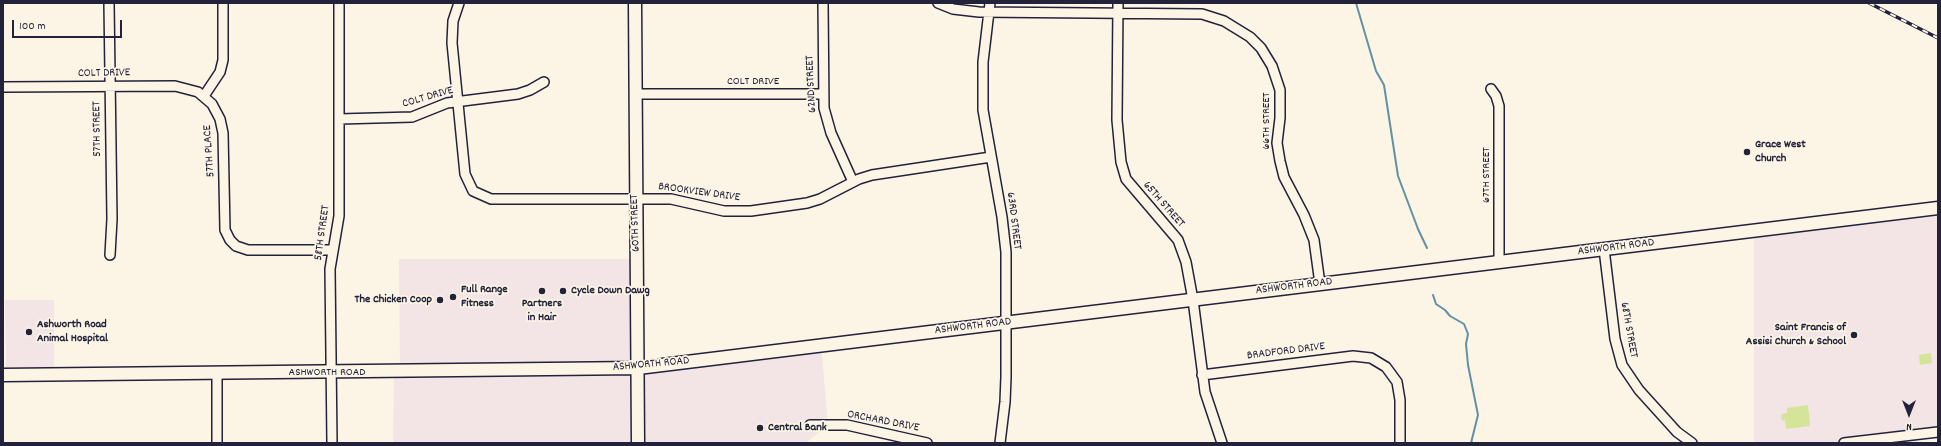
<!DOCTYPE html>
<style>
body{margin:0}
#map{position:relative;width:1941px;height:446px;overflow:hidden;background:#fcf5e5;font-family:Dekko,sans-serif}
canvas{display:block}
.frame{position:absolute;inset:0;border:4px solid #22223b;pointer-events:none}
.north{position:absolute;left:1889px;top:394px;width:40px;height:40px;-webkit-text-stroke:3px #fcf5e5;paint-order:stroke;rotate:180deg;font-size:11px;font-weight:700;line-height:16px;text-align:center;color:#22223b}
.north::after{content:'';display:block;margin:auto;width:14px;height:18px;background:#22223b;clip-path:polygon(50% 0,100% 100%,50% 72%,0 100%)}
.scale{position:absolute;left:12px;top:20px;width:110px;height:18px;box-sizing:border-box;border:2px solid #22223b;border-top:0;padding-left:5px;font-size:12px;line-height:14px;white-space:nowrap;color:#22223b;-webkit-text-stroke:3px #fcf5e5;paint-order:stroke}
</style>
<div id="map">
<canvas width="1941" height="446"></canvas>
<div class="frame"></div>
<div class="north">N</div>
<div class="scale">100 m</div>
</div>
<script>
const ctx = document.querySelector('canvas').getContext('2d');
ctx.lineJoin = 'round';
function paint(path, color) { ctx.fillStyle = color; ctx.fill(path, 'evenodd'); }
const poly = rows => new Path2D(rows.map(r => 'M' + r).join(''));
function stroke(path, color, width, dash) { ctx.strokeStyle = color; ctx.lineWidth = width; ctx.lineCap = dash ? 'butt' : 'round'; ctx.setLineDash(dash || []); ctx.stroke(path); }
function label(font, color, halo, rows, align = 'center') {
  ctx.font = font + ' Dekko,sans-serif'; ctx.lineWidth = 3.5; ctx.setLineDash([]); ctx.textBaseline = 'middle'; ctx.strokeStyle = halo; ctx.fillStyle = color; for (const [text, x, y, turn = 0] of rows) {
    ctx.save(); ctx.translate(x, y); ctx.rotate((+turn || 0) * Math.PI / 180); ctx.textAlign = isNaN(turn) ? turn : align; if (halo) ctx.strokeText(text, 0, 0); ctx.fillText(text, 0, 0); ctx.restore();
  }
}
const built = poly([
 [1938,208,1938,432,1917,434,1917,443,1754,443,1754,231],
 [399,259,637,259,638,368,821,345,828,425,806,443,393,443,394,372,400,372],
 [5,300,54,300,54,375,6,375]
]);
const green = poly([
 [1931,353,1932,363,1920,365,1919,355],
 [1808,405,1810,426,1786,429,1785,420,1782,421,1781,414,1787,413,1787,408]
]);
const stream = poly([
 [1356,3,1376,71,1384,85,1398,176,1418,229,1427,248],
 [1433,295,1436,304,1445,310,1450,316,1464,324,1468,334,1466,344,1468,365,1478,415,1471,443]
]);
const minor = poly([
 [109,3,112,219,110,255],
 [459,3,453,21,452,43,465,174,473,191,491,199,671,199,724,211,751,211,807,203,820,199,859,179,872,175,991,157],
 [823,3,824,108,831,133,853,182],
 [938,3,953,9,979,12,1202,14,1224,21,1250,37,1261,48,1272,66,1280,90,1280,118,1277,143,1280,161,1284,177,1304,215,1314,240,1320,284],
 [990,3,983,62,983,110,1002,217,1006,252,1006,377,1005,402,1000,443],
 [1118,3,1117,120,1121,162,1126,179,1178,240,1186,262,1193,300,1205,392,1222,443],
 [3,87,175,86,198,92,212,104,220,119,223,133,225,230,230,240,236,246,248,250,333,250],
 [1491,89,1496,96,1499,106,1499,262],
 [635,94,823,94],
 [204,96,220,72,223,60,223,3],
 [339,119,412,117,447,103,518,94,530,90,544,82],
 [1604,249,1615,339,1622,365,1639,390,1677,432,1692,443],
 [1202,375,1353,356,1371,358,1386,367,1397,382,1400,400,1400,443],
 [810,425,847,425,927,443],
 [217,443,217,373],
 [332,443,330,269,339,216,339,3],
 [1844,443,1938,432]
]);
const secondary = poly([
 [635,3,638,443],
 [3,375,638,368,1938,208]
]);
const rail = poly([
 [1869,3,1938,38]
]);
const markers = [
 [1747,152,4,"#22223b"],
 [542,291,4,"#22223b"],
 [563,291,4,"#22223b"],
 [453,297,4,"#22223b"],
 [440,300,4,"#22223b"],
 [29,332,4,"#22223b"],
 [1854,335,4,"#22223b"],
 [760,428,4,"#22223b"]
];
const streetNames = [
 ["COLT DRIVE",104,74,-1],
 ["COLT DRIVE",753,82],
 ["62ND STREET",812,84,-93],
 ["COLT DRIVE",428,98,-16],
 ["66TH STREET",1267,121,-90],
 ["57TH STREET",98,129,-91],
 ["57TH PLACE",210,151,-94],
 ["67TH STREET",1487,175,-90],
 ["BROOKVIEW DRIVE",699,193,8],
 ["65TH STREET",1163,205,49],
 ["63RD STREET",1013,221,83],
 ["60TH STREET",636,223,-92],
 ["58TH STREET",323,233,-82],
 ["ASHWORTH ROAD",1616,248,-7],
 ["ASHWORTH ROAD",1294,287,-7],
 ["ASHWORTH ROAD",973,327,-7],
 ["68TH STREET",1628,330,80],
 ["BRADFORD DRIVE",1286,352,-7],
 ["ASHWORTH ROAD",651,365,-5],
 ["ASHWORTH ROAD",327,373],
 ["ORCHARD DRIVE",883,422,11]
];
const poiNames = [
 ["Grace West",1755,145],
 ["Church",1755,159],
 ["Full Range",461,290],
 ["Fitness",461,304],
 ["Cycle Down Dawg",571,291],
 ["The Chicken Coop",432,300,"right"],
 ["Partners",542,304,"center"],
 ["in Hair",542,318,"center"],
 ["Ashworth Road",37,325],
 ["Animal Hospital",37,339],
 ["Saint Francis of",1846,328,"right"],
 ["Assisi Church & School",1846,342,"right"],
 ["Central Bank",768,428]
];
paint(built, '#f3e4e6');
paint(green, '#d4e498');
stroke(stream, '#6290a5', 2);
stroke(minor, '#22223b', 12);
stroke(secondary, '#22223b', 15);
stroke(minor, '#fcf5e5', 9);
stroke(secondary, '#fcf5e5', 12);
stroke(rail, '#22223b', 3.5);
stroke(rail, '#fcf5e5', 2, [6]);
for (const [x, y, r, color] of markers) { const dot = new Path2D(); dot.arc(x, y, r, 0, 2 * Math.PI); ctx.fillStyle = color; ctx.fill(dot); stroke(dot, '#fcf5e5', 1.5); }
label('12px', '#22223b', '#fcf5e5', streetNames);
label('bold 12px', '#22223b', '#fcf5e5', poiNames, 'left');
</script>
